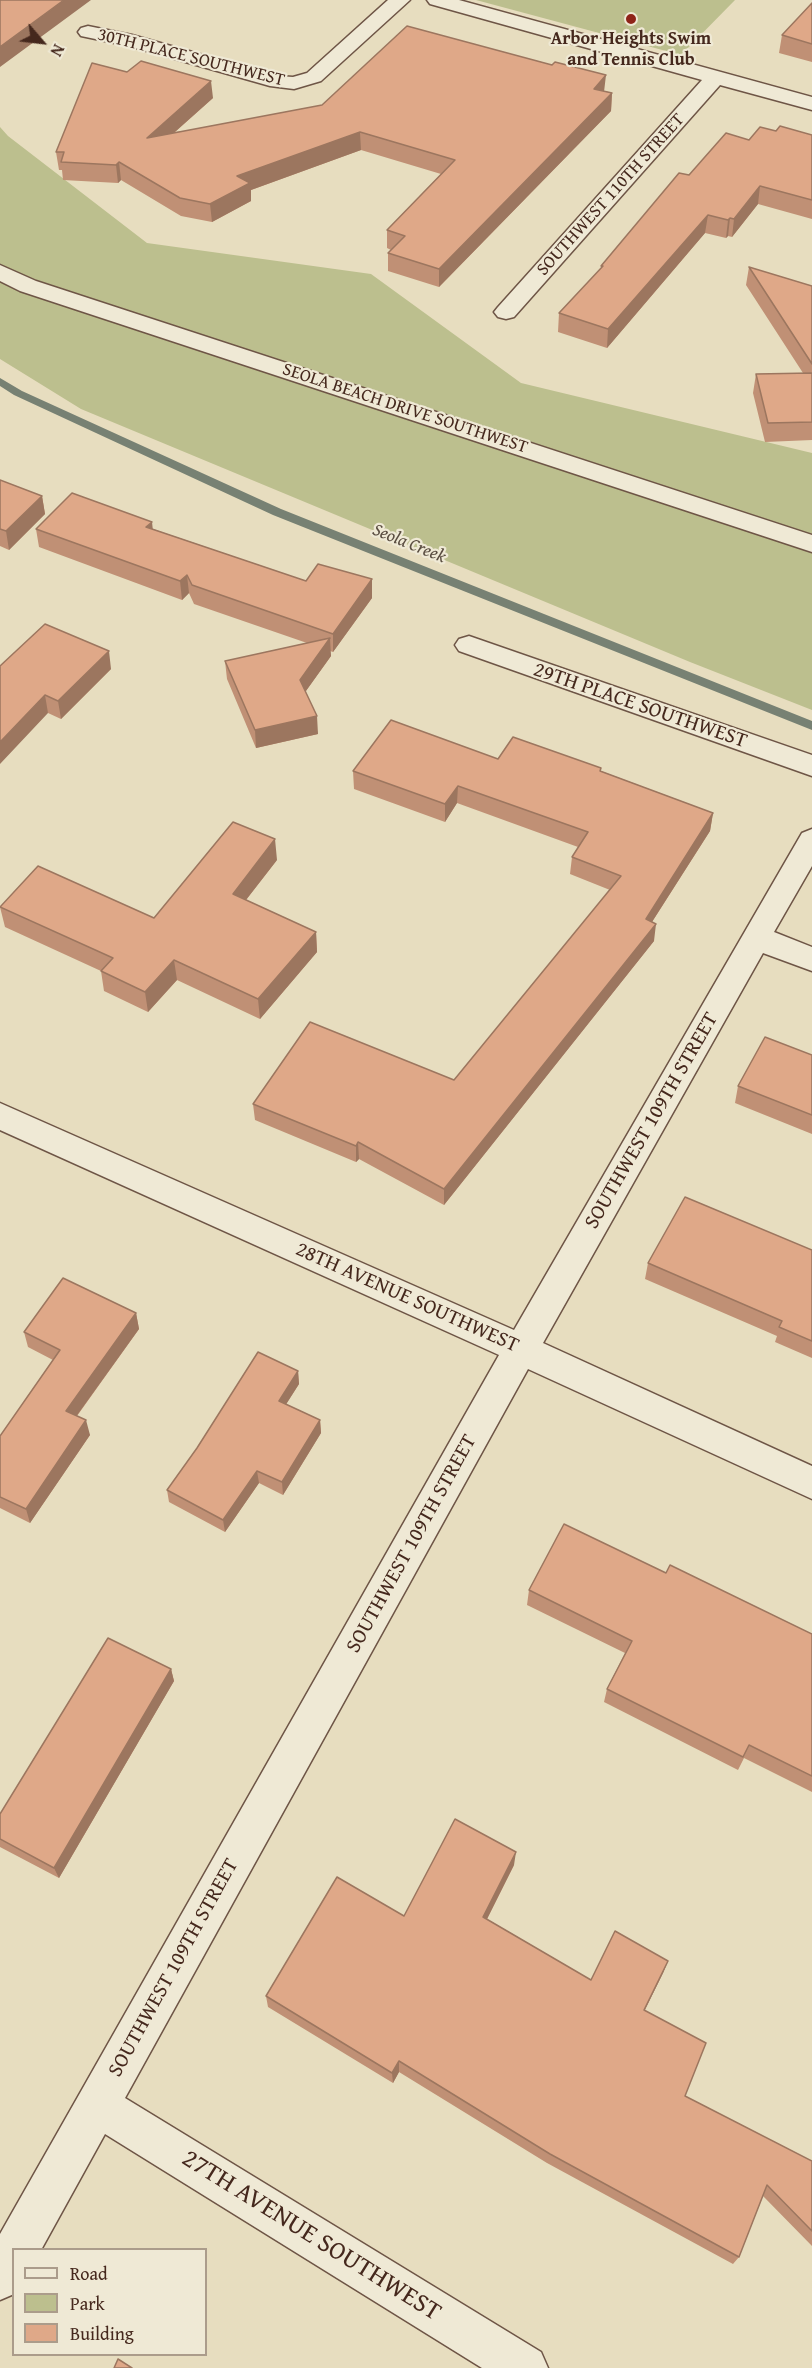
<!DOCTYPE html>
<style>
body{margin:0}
#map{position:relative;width:812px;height:2368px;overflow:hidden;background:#e7ddbf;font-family:"Gentium Book Plus",serif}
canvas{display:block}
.legend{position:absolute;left:12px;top:2248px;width:195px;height:108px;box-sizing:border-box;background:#efe9d5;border:2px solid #ab9c8b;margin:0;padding:8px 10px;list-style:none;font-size:18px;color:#45281d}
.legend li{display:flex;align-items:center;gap:12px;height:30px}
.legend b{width:30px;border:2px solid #ab9c8b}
.north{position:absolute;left:12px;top:12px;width:60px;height:60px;-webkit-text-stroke:4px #efe9d5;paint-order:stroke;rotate:118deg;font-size:16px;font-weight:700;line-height:24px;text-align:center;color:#45281d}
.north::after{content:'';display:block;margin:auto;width:21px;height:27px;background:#45281d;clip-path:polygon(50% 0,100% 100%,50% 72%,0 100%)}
</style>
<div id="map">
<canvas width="812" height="2368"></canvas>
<ul class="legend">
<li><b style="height:8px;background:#efe9d5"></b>Road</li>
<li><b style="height:16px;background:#bcbf8e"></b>Park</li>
<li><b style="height:16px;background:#dfa888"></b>Building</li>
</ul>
<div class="north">N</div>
</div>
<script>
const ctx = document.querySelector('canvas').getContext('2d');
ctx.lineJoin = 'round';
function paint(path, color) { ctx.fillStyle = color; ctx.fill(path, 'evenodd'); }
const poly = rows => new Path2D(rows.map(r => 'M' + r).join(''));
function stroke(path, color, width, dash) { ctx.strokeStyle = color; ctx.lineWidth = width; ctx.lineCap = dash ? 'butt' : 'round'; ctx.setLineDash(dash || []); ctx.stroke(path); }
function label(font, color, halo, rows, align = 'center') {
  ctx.font = font + ' "Gentium Book Plus",serif'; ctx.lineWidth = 4.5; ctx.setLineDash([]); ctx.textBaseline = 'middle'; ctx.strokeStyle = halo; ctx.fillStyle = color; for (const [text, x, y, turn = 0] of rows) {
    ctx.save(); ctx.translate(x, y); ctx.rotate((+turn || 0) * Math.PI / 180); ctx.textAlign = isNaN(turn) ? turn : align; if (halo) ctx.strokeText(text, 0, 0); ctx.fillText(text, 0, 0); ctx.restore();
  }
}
const green = poly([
 [476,0,735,0,681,55],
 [0,127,8,136,147,243,371,274,521,383,812,453,812,710,690,662,81,409,0,359]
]);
const stream = poly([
 [0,378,22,391,281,509,812,721,812,730,273,515,14,395,0,386,0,378]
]);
const minor = poly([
 [388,0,410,0,321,81,294,89,270,86,129,46,81,36,78,32,81,28,88,26,132,35,278,76,293,77,307,73,388,0],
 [427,0,459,0,812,97,812,110,720,85,514,317,506,319,498,317,494,312,498,307,702,80,430,4,427,0],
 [0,265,36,281,812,535,812,552,20,291,0,281,0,265],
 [469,636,812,755,812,776,459,651,455,645,459,639,469,636],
 [812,829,812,866,774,932,812,947,812,971,763,953,543,1343,812,1466,812,1499,528,1369,125,2098,541,2352,548,2368,482,2368,105,2134,41,2250,14,2250,14,2294,0,2300,0,2234,499,1355,0,1130,0,1103,514,1330,802,833,812,829]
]);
const wall = poly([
 [812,3,812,62,779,53,782,35],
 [127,72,213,98,175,132,605,91,612,93,611,111,439,287,388,271,388,253,391,250,387,248,387,230,441,174,361,150,251,190,251,201,212,222,181,216,121,180,118,183,63,180,62,170,59,170,56,152],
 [776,131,812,135,812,219,758,204,732,237,728,236,726,238,705,233,607,348,558,332,559,313,601,269,601,266,689,175,749,140],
 [749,267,812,286,812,440,765,442,753,393,756,374,803,373,746,285],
 [0,480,42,496,45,514,9,550,0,546],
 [36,529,153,529,306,581,372,579,372,598,333,652,330,651,331,656,305,692,318,734,256,748,227,679,225,661,307,643,194,604,189,593,182,600,39,547],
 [0,666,111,669,61,719,48,713],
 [498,759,601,768,601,771,713,813,710,831,652,922,654,941,444,1205,359,1159,356,1162,255,1120,253,1104,454,1080,610,890,570,874,572,857,578,847,457,803,445,822,354,789,353,771],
 [277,860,246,900,316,932,317,952,260,1019,177,980,148,1012,104,991,101,971,5,927,0,907,154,918],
 [812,1055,812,1134,735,1103,738,1086],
 [812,1250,812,1358,775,1342,777,1336,645,1279,648,1263],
 [136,1313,139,1329,77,1416,90,1435,30,1523,0,1508,0,1436,53,1360,28,1347,24,1332],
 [298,1371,299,1384,286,1404,320,1420,321,1433,283,1495,259,1483,225,1532,169,1502,167,1490],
 [666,1573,812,1634,812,1792,744,1758,738,1770,604,1702,607,1689,625,1653,527,1605,529,1590],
 [171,1669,174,1681,59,1878,0,1847,0,1814],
 [514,1865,487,1919,591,1980,668,1961,663,1973,645,2010,685,2096,812,2161,812,2246,763,2196,739,2257,733,2264,547,2163,399,2072,393,2083,268,2007,266,1996,404,1916]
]);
const shadedWall = poly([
 [64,0,91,0,0,67,0,47],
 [606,75,604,92,594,89],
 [211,81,213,98,149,155,147,138],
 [612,93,611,111,439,287,439,269],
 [360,132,361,150,251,190,251,201,212,222,210,204,237,176],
 [119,162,121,180,118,183,116,165],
 [760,186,758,204,732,237,734,219],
 [708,215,705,233,607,348,608,329],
 [730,218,728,236,726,238,728,220],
 [42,496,45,514,9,550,6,531],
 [152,522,154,540,146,527],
 [187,575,189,593,182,600,180,581],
 [372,579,372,598,333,652,333,634],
 [330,638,331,656,301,698,300,680],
 [109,651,111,669,61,719,58,701],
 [45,695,48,713,0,764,0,742],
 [317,716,318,734,256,748,255,730],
 [458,786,457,803,445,822,445,804],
 [713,813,710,831,643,936,646,919],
 [275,839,277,860,235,914,233,894],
 [656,924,654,941,444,1205,444,1189],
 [316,932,317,952,260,1019,258,999],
 [174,960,177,980,148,1012,145,992],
 [358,1142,359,1159,356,1162,356,1146],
 [136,1313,139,1329,70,1425,66,1411],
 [298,1371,299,1384,280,1414,279,1401],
 [86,1420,90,1435,30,1523,26,1509],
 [320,1420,321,1433,283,1495,282,1482],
 [257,1471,259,1483,225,1532,223,1520],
 [171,1669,174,1681,59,1878,54,1868],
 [516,1852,514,1865,482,1929,483,1917],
 [668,1961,663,1973,639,2021,644,2010],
 [399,2061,399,2072,393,2083,392,2073]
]);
const building = poly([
 [0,0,64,0,0,47,0,0],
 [812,3,812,44,782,35,812,3],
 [407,26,552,65,555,62,606,75,594,89,612,93,439,269,388,253,405,236,387,230,455,160,360,132,237,176,250,183,210,204,180,198,119,162,116,165,61,162,64,152,56,152,92,63,127,72,141,61,211,81,147,138,322,105,407,26],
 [780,126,812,135,812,200,760,186,734,219,730,218,728,220,708,215,608,329,559,313,603,266,601,266,679,173,689,175,726,133,749,140,760,127,776,131,780,126],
 [749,267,812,286,812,364,749,267],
 [812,373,812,422,768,423,756,374,812,373],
 [0,480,42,496,6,531,0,529,0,480],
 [72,493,152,522,146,527,306,581,318,564,372,579,333,634,192,585,187,575,180,581,36,529,72,493],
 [45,624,109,651,58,701,45,695,0,742,0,666,45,624],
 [330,638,300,680,317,716,255,730,225,661,330,638],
 [391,720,498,759,513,737,601,768,600,771,713,813,646,919,656,924,444,1189,358,1142,356,1146,253,1104,310,1022,454,1080,621,876,572,857,588,832,458,786,445,804,353,771,391,720],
 [233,822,275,839,233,894,316,932,258,999,174,960,145,992,101,971,113,958,0,907,38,866,154,918,233,822],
 [765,1037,812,1055,812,1115,738,1086,765,1037],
 [685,1197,812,1250,812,1341,779,1327,782,1321,648,1263,685,1197],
 [63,1278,136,1313,66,1411,86,1420,26,1509,0,1497,0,1436,60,1350,24,1332,63,1278],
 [258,1352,298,1371,279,1401,320,1420,282,1482,257,1471,223,1520,167,1490,197,1448,258,1352],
 [564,1524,666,1573,670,1565,812,1634,812,1776,749,1745,743,1757,607,1689,632,1641,529,1590,564,1524],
 [108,1638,171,1669,54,1868,0,1839,0,1814,108,1638],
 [455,1819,516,1852,483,1917,591,1980,615,1931,668,1961,644,2010,706,2043,685,2096,812,2161,812,2231,767,2185,739,2257,550,2154,399,2061,392,2073,266,1996,337,1877,404,1916,455,1819],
 [118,2359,132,2368,114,2368,118,2359]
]);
const markers = [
 [631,19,6,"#8f2418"]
];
const farPoinames = [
 ["Arbor Heights Swim",631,39],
 ["and Tennis Club",631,60]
];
const farStreetnames = [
 ["30TH PLACE SOUTHWEST",191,58,14],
 ["SOUTHWEST 110TH STREET",611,195,-48],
 ["SEOLA BEACH DRIVE SOUTHWEST",405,409,18]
];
const farWaternames = [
 ["Seola Creek",409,544,22]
];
const streetNames = [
 ["29TH PLACE SOUTHWEST",640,706,19],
 ["SOUTHWEST 109TH STREET",652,1121,-60],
 ["28TH AVENUE SOUTHWEST",407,1298,24],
 ["SOUTHWEST 109TH STREET",412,1544,-61],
 ["SOUTHWEST 109TH STREET",174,1968,-61]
];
const nearStreetnames = [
 ["27TH AVENUE SOUTHWEST",311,2236,32]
];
paint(green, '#bcbf8e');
paint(stream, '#778173');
stroke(minor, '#6e5546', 3);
paint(minor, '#efe9d5');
paint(wall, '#c09075');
paint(shadedWall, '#9c765f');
paint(building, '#dfa888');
stroke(building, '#9c765f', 1.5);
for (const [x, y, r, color] of markers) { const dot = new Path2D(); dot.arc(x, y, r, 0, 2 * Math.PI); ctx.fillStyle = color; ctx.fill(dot); stroke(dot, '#efe9d5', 2); }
label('bold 18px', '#45281d', '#efe9d5', farPoinames);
label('18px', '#45281d', '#efe9d5', farStreetnames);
label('italic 18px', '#5a4d41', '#efe9d5', farWaternames);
label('21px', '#45281d', '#efe9d5', streetNames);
label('26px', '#45281d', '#efe9d5', nearStreetnames);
</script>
